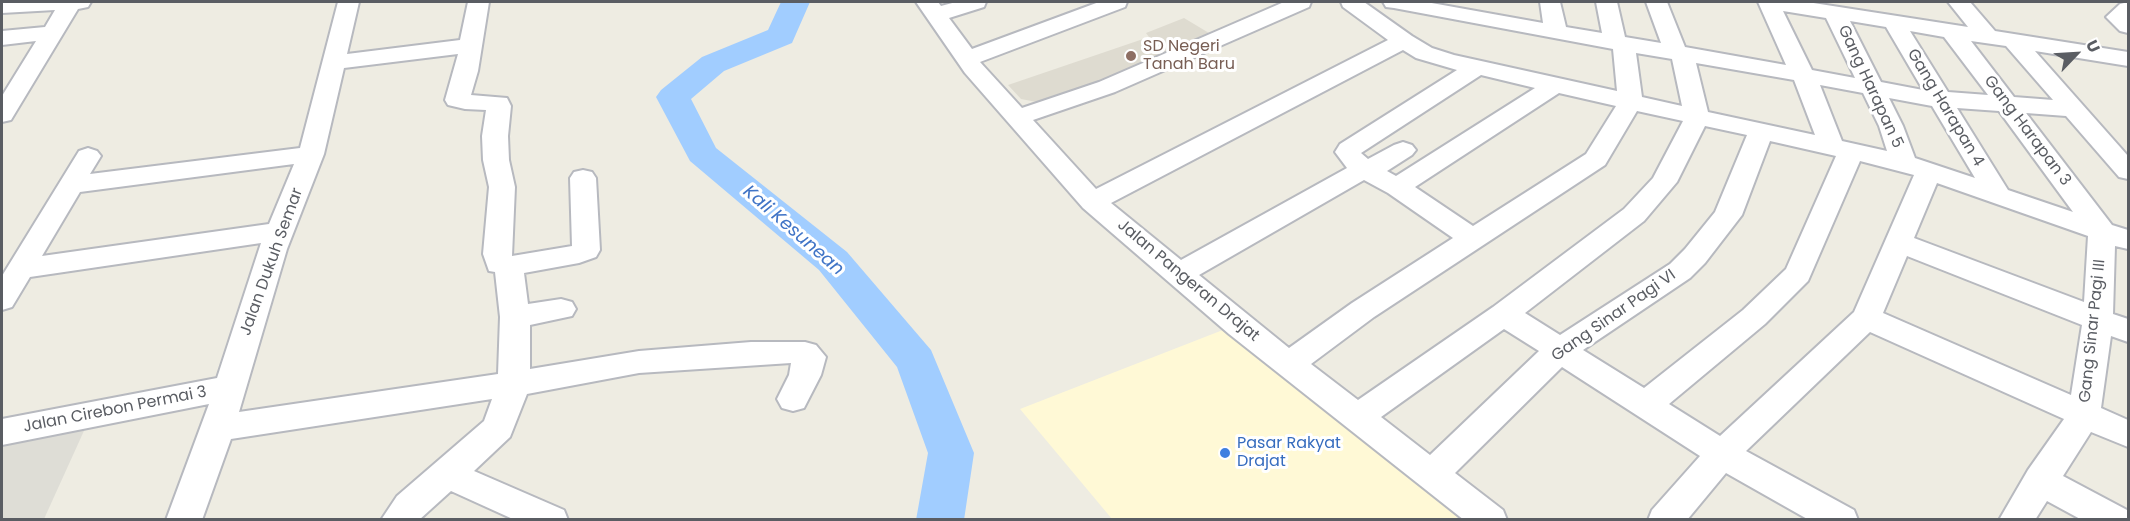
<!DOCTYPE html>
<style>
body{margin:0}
#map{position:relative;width:2130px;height:521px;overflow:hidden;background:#eeece2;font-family:Poppins,sans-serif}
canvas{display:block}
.frame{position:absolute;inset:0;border:3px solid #5a5d63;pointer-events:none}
.north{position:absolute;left:2046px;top:24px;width:60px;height:60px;-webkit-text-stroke:4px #fff;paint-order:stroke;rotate:65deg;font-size:16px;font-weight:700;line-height:24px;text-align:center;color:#5a5d63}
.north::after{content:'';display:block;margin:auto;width:21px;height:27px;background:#5a5d63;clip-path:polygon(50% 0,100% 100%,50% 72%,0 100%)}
</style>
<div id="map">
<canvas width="2130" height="521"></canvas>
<div class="frame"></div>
<div class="north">U</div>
</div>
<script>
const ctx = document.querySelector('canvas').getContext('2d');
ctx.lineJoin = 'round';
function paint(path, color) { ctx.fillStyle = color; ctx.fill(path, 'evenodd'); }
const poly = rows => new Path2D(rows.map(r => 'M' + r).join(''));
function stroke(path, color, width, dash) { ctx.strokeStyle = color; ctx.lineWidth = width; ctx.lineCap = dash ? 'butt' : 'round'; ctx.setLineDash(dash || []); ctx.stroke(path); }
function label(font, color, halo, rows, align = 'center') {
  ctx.font = font + ' Poppins,sans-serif'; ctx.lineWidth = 6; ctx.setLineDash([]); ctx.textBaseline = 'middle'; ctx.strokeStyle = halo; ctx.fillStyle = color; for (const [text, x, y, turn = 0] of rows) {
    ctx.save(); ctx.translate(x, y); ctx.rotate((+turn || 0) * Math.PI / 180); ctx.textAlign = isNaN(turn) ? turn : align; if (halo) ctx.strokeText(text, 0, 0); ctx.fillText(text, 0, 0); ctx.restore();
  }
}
const commercial = poly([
 [1228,328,1466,514,1451,520,1112,519,1020,409]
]);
const industrial = poly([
 [88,422,44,519,2,519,2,440]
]);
const education = poly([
 [1184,18,1214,36,1153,63,1042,103,1021,99,1008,85,1149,37,1146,33]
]);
const river = poly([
 [781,2,810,2,792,43,724,71,691,99,716,148,847,252,931,350,974,453,964,520,916,520,928,453,897,367,819,270,690,161,656,97,661,90,702,57,768,30,781,2]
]);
const minor = poly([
 [2,2,91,2,88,7,78,9,14,115,11,120,2,122,2,96,36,41,2,45,2,31,45,27,55,10,2,13,2,2],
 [338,2,359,2,347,54,460,40,468,2,489,2,478,71,471,95,507,98,511,106,508,136,509,160,515,187,512,256,572,246,570,178,574,172,583,170,592,172,596,178,600,250,596,257,579,263,524,273,528,304,561,299,572,302,576,309,572,316,530,325,530,369,639,351,751,342,805,342,816,345,826,357,821,375,804,408,793,411,782,408,777,399,789,375,791,363,639,373,527,394,510,437,474,471,564,510,568,520,515,520,451,491,419,520,381,520,397,496,484,421,492,399,231,439,202,520,166,520,209,404,2,445,2,419,217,378,261,243,30,277,12,307,2,310,2,276,79,151,88,148,97,151,101,156,90,174,300,148,338,2],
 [458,54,445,100,448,105,465,109,486,110,482,136,483,160,489,187,483,254,489,271,495,272,500,317,498,374,239,412,287,249,324,154,344,68,458,54],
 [294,164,269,224,42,256,80,192,294,164],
 [916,2,938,2,941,6,956,2,986,2,984,7,949,18,972,49,1099,2,1127,2,1125,7,980,62,1022,108,1099,82,1284,2,1311,2,1309,7,1115,92,1033,120,1096,189,1388,40,1343,7,1341,2,1364,2,1412,36,1432,48,1454,55,1617,91,1613,49,1394,8,1386,7,1383,2,1426,2,1543,23,1540,2,1560,2,1566,27,1602,33,1596,2,1617,2,1625,37,1661,43,1646,2,1667,2,1685,47,1786,65,1758,2,1807,2,1968,27,1948,2,1970,2,1995,31,2128,52,2128,66,2035,51,2128,156,2128,179,2119,177,2066,116,2026,113,2112,225,2128,230,2128,249,2115,246,2113,314,2128,319,2128,342,2111,336,2101,408,2128,420,2128,447,2091,432,2063,476,2127,510,2128,520,2082,520,2047,501,2035,520,1999,520,2028,470,2064,419,1870,332,1746,451,1854,510,1858,520,1809,520,1726,473,1687,520,1648,520,1652,510,1700,456,1562,367,1455,473,1503,510,1507,520,1464,520,1229,334,1083,208,965,73,916,2],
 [1783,11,1826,18,1855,78,1812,70,1783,11],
 [1850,21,1886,27,1923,90,1881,82,1850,21],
 [1910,31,1944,37,1988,95,1948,92,1910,31],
 [1971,41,2006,46,2053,100,2014,97,1971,41],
 [1403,50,1416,58,1457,70,1340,144,1335,152,1347,168,1181,260,1111,203,1403,50],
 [1636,53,1672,59,1682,106,1642,97,1636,53],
 [1696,63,1794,80,1815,135,1708,112,1696,63],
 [1481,75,1535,88,1396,176,1387,171,1412,155,1416,150,1412,145,1403,142,1394,145,1368,159,1361,153,1481,75],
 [1820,85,1863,93,1879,126,1887,151,1842,141,1820,85],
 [1559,93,1616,106,1586,154,1473,226,1415,187,1559,93],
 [1889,98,1932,106,1975,178,1915,158,1903,126,1889,98],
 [1957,108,1999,111,2073,212,2008,190,1957,108],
 [1637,111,1683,121,1653,178,1624,209,1493,307,1358,400,1311,364,1374,317,1605,165,1637,111],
 [1705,126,1747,135,1715,212,1685,249,1670,264,1560,335,1525,313,1644,221,1677,182,1705,126],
 [1770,141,1836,156,1786,269,1743,310,1644,388,1583,350,1690,278,1705,263,1742,215,1770,141],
 [1860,161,1914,175,1854,312,1720,436,1669,404,1765,324,1808,281,1860,161],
 [1364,180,1388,193,1453,238,1352,303,1289,348,1199,275,1364,180],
 [1937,183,2088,236,2084,302,1914,238,1937,183],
 [1907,256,2082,325,2071,395,1883,313,1907,256],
 [1504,329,1539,351,1430,455,1381,417,1504,329],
 [2128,2,2128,33,2120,31,2106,17,2120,4,2128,2]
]);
const markers = [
 [1131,56,6,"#8d6e63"],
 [1225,453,6,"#3f7fe0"]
];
const educationNames = [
 ["SD Negeri",1143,47],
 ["Tanah Baru",1143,65]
];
const streetNames = [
 ["Gang Harapan 5",1870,87,65],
 ["Gang Harapan 4",1945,108,59],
 ["Gang Harapan 3",2027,131,53],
 ["Jalan Dukuh Semar",272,262,-70],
 ["Jalan Pangeran Drajat",1188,281,40],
 ["Gang Sinar Pagi VI",1614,316,-35],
 ["Gang Sinar Pagi III",2093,331,-84],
 ["Jalan Cirebon Permai 3",115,410,-11]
];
const shopNames = [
 ["Pasar Rakyat",1237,444],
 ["Drajat",1237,462]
];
const waterNames = [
 ["Kali Kesunean",793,231,41]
];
paint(commercial, '#fff9d6');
paint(industrial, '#deddd6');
paint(education, '#dedbd0');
paint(river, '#a1cdff');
stroke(minor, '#b7b9bf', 4);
paint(minor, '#fff');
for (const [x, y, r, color] of markers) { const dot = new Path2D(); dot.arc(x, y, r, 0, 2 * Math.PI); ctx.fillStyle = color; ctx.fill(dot); stroke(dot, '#fff', 2); }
label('16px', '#785e54', '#fff', educationNames, 'left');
label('16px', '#5a5d63', '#fff', streetNames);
label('16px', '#366cbe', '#fff', shopNames, 'left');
label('italic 18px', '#4074c6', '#fff', waterNames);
</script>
